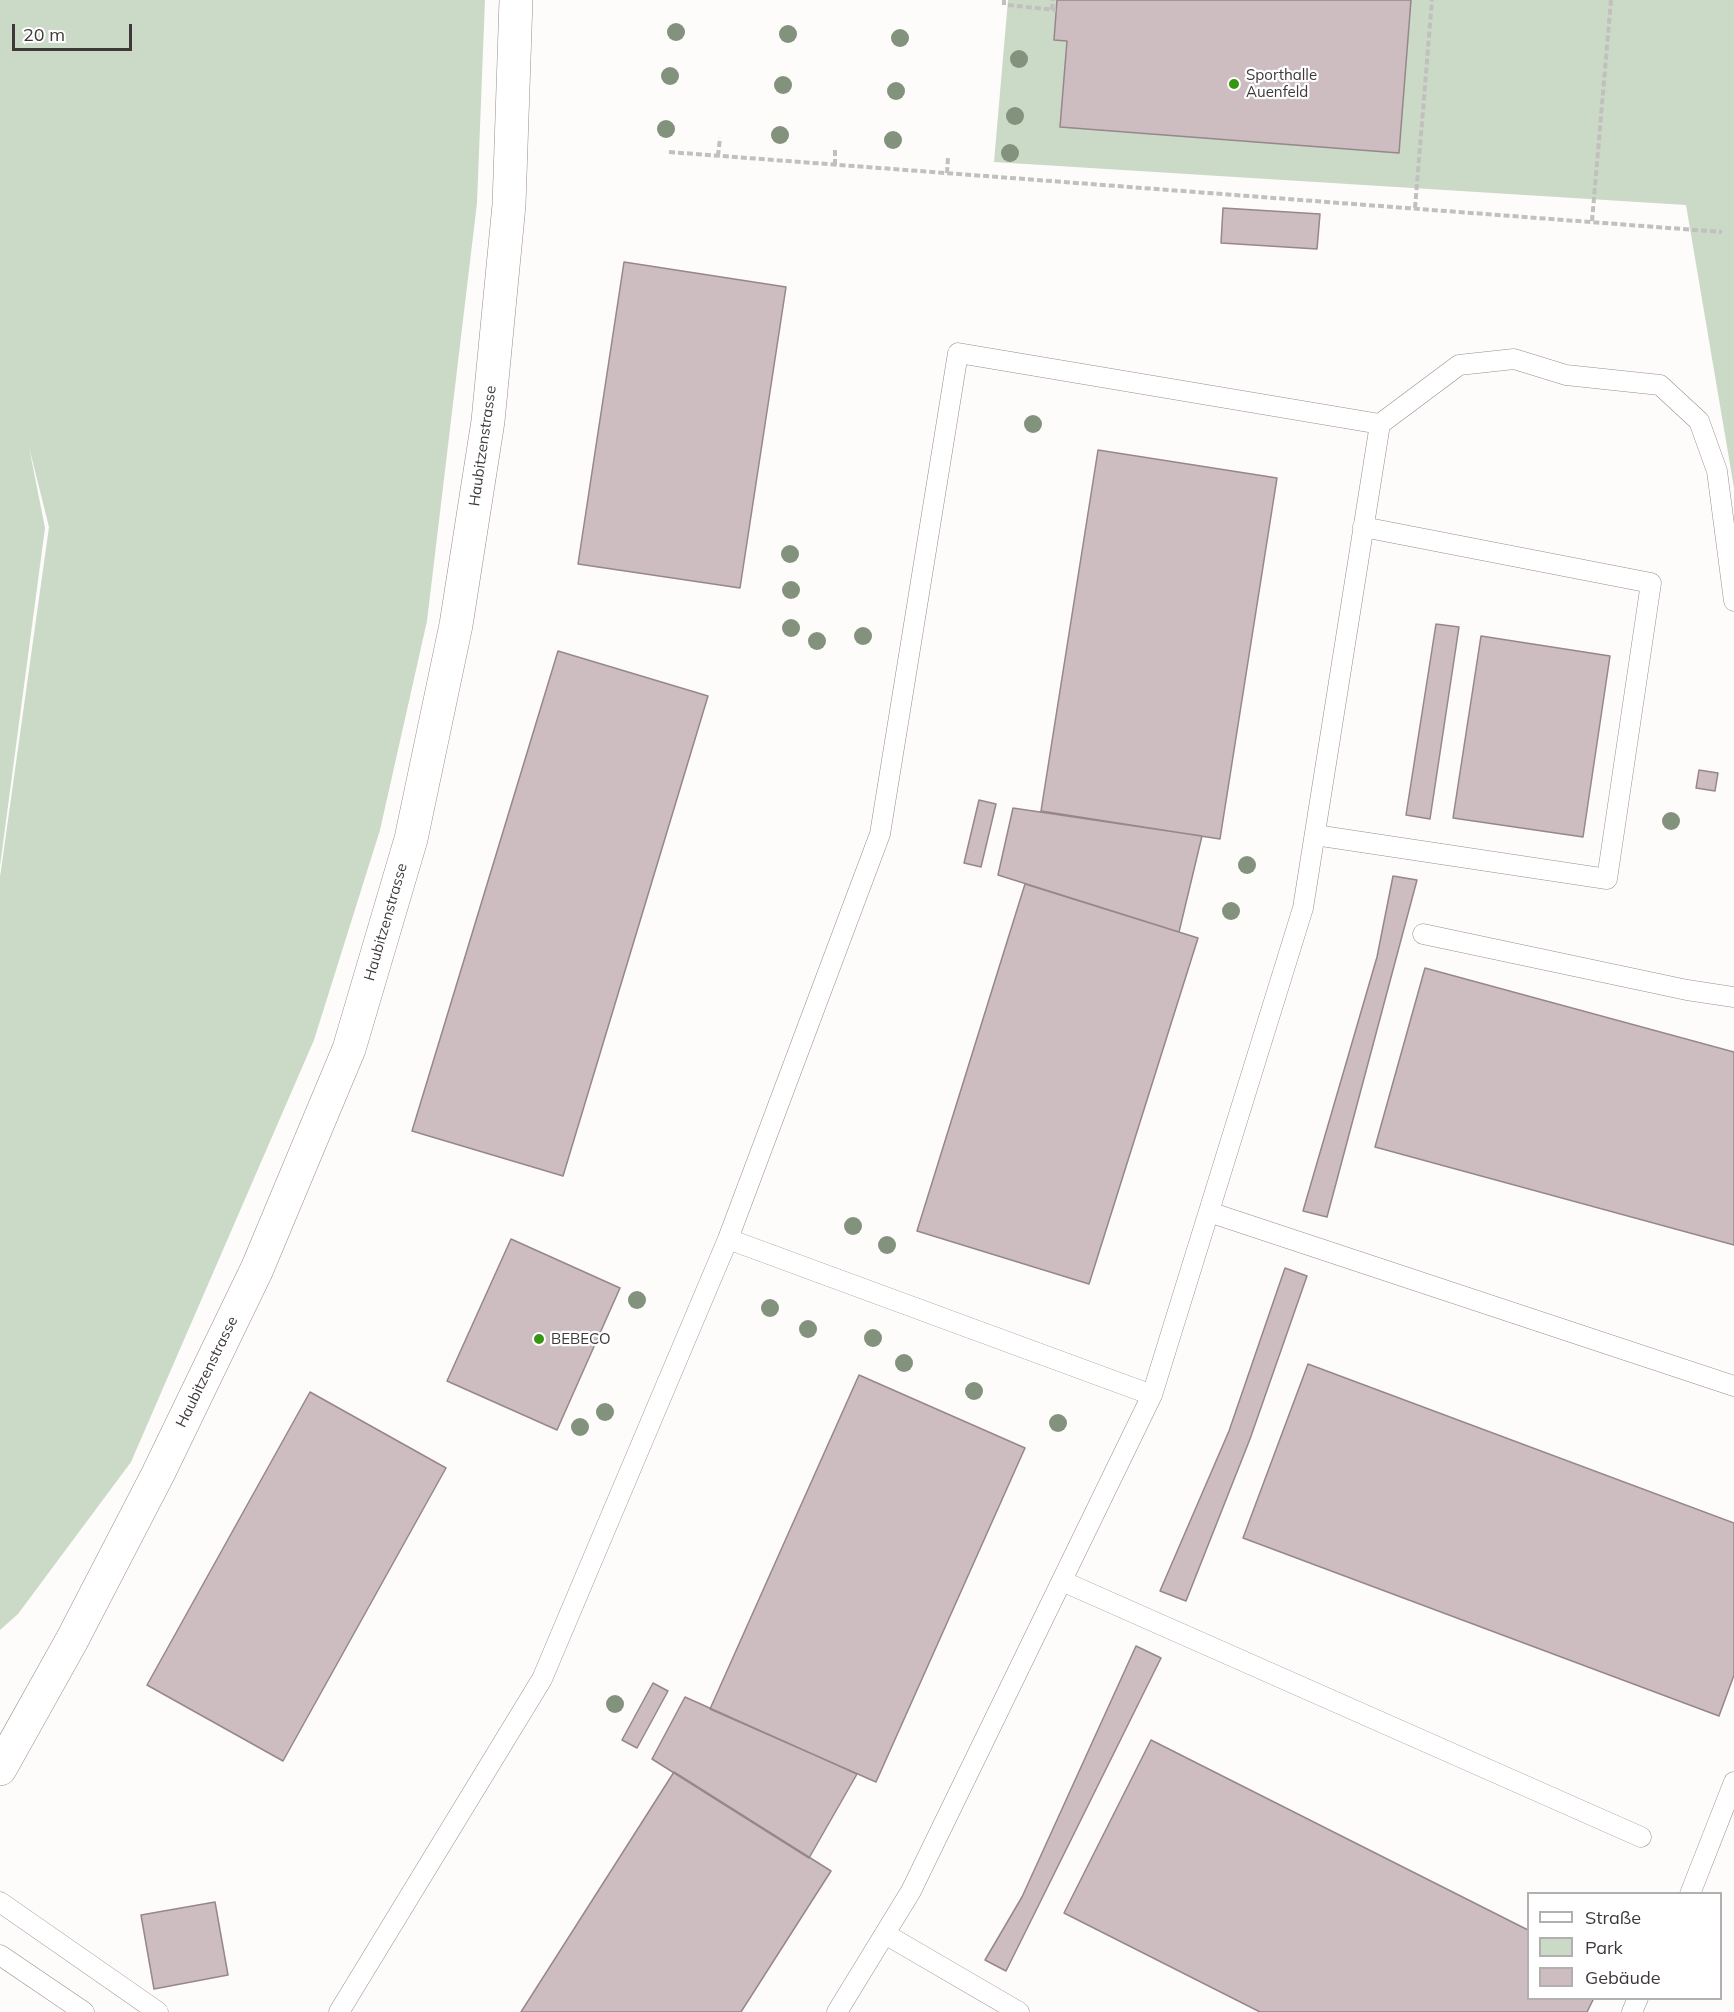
<!DOCTYPE html>
<meta charset="utf-8">
<style>
body{margin:0}
#map{position:relative;width:1734px;height:2012px;overflow:hidden;background:#fefbfb;font-family:Mulish,sans-serif}
canvas{display:block}
.legend{position:absolute;left:1527px;top:1892px;width:195px;height:108px;box-sizing:border-box;background:#fff;border:2px solid #b2afb0;margin:0;padding:8px 10px;list-style:none;font-size:18px;color:#3e3839}
.legend li{display:flex;align-items:center;gap:12px;height:30px}
.legend b{width:30px;border:2px solid #b2afb0}
.scale{position:absolute;left:12px;top:24px;width:120px;height:27px;box-sizing:border-box;border:3px solid #3e3839;border-top:0;padding-left:8px;font-size:18px;line-height:21px;white-space:nowrap;color:#3e3839;-webkit-text-stroke:4px #fff;paint-order:stroke}
</style>
<div id="map">
<canvas width="1734" height="2012"></canvas>
<ul class="legend">
<li><b style="height:8px;background:#fff"></b>Straße</li>
<li><b style="height:16px;background:#cbd9c7"></b>Park</li>
<li><b style="height:16px;background:#cdbdc0"></b>Gebäude</li>
</ul>
<div class="scale">20 m</div>
</div>
<script>
const ctx = document.querySelector('canvas').getContext('2d');
ctx.lineJoin = 'round';
function paint(path, color) { ctx.fillStyle = color; ctx.fill(path, 'evenodd'); }
const poly = rows => new Path2D(rows.map(r => 'M' + r).join(''));
function stroke(path, color, width, dash) { ctx.strokeStyle = color; ctx.lineWidth = width; ctx.lineCap = dash ? 'butt' : 'round'; ctx.setLineDash(dash || []); ctx.stroke(path); }
function label(font, color, halo, rows, align = 'center') {
  ctx.font = font + ' Mulish,sans-serif'; ctx.lineWidth = 4.5; ctx.setLineDash([]); ctx.textBaseline = 'middle'; ctx.strokeStyle = halo; ctx.fillStyle = color; for (const [text, x, y, turn = 0] of rows) {
    ctx.save(); ctx.translate(x, y); ctx.rotate((+turn || 0) * Math.PI / 180); ctx.textAlign = isNaN(turn) ? turn : align; if (halo) ctx.strokeText(text, 0, 0); ctx.fillText(text, 0, 0); ctx.restore();
  }
}
const green = poly([
 [0,0,485,0,477,203,427,621,380,830,314,1040,131,1462,18,1614,0,1630,0,877,49,527,29,447,45,528,0,866],
 [1008,0,1734,0,1734,488,1686,205,994,162]
]);
const building = poly([
 [1057,0,1411,0,1399,153,1060,127,1067,41,1054,40,1057,0],
 [1223,208,1320,214,1317,249,1221,243,1223,208],
 [624,262,786,287,740,588,578,564,624,262],
 [1098,450,1277,478,1220,839,1041,811,1098,450],
 [1436,624,1459,627,1430,819,1406,815,1436,624],
 [1481,636,1610,656,1583,837,1453,818,1481,636],
 [558,651,708,696,563,1176,412,1131,558,651],
 [1699,770,1718,773,1715,791,1696,788,1699,770],
 [979,800,996,804,981,867,964,863,979,800],
 [1013,808,1202,836,1179,932,998,875,1013,808],
 [1393,876,1417,880,1327,1217,1303,1211,1377,957,1393,876],
 [1025,884,1198,938,1089,1284,917,1231,1025,884],
 [1425,968,1734,1052,1734,1245,1375,1147,1425,968],
 [511,1239,620,1288,557,1430,447,1381,511,1239],
 [1285,1268,1307,1276,1250,1439,1186,1601,1160,1591,1229,1431,1285,1268],
 [1308,1364,1734,1523,1734,1675,1719,1716,1243,1538,1308,1364],
 [859,1375,1025,1448,876,1782,710,1709,859,1375],
 [310,1392,446,1468,283,1761,147,1685,310,1392],
 [1136,1646,1161,1658,1006,1971,985,1960,1022,1897,1136,1646],
 [653,1683,668,1691,637,1748,622,1740,653,1683],
 [685,1697,857,1774,809,1858,652,1759,685,1697],
 [1151,1740,1528,1930,1528,1998,1594,1998,1587,2012,1260,2012,1064,1913,1151,1740],
 [674,1772,831,1871,741,2012,521,2012,674,1772],
 [215,1902,228,1975,154,1989,141,1915,215,1902]
]);
const path = poly([
 [1004,5,1004,0],
 [1008,5,1056,10],
 [1052,10,1053,0],
 [669,152,1722,232],
 [718,156,720,138],
 [835,165,835,148],
 [947,173,948,157],
 [1415,208,1432,0],
 [1592,221,1611,0]
]);
const service = poly([
 [1380,424,1459,365,1514,359,1566,375,1660,385,1699,421,1717,471,1734,601],
 [1315,835,1607,879,1651,583,1363,527],
 [1423,934,1687,990,1734,997],
 [1209,1212,1734,1386],
 [728,1239,1152,1395],
 [1062,1581,1641,1837],
 [1690,1894,1734,1782],
 [0,1902,158,2012],
 [885,1934,1019,2012],
 [0,1955,84,2012],
 [339,2012,542,1679,728,1239,880,834,958,353,1380,424,1303,908,1152,1395,911,1891,837,2012],
 [1632,2012,1638,1998]
]);
const minor = poly([
 [0,1769,72,1640,158,1474,257,1269,349,1049,411,839,456,625,488,421,509,205,516,0]
]);
const trees = [
 [676,32],
 [788,34],
 [900,38],
 [1019,59],
 [670,76],
 [783,85],
 [896,91],
 [1015,116],
 [666,129],
 [780,135],
 [893,140],
 [1010,153],
 [1033,424],
 [790,554],
 [791,590],
 [791,628],
 [863,636],
 [817,641],
 [1671,821],
 [1247,865],
 [1231,911],
 [853,1226],
 [887,1245],
 [637,1300],
 [770,1308],
 [808,1329],
 [873,1338],
 [904,1363],
 [974,1391],
 [605,1412],
 [1058,1423],
 [580,1427],
 [615,1704]
];
const markers = [
 [1234,84,6,"#379514"],
 [539,1339,6,"#379514"]
];
const poiNames = [
 ["Sporthalle",1246,75],
 ["Auenfeld",1246,92],
 ["BEBECO",551,1339]
];
const streetNames = [
 ["Haubitzenstrasse",483,446,-82],
 ["Haubitzenstrasse",386,922,-74],
 ["Haubitzenstrasse",207,1372,-64]
];
paint(green, '#cbd9c7');
paint(building, '#cdbdc0');
stroke(building, '#96878a', 1.5);
stroke(service, '#9b8c8e', 21);
stroke(minor, '#9b8c8e', 34);
stroke(path, '#c2bfbf', 4, [6, 3]);
stroke(service, '#fff', 20);
stroke(minor, '#fff', 33);
ctx.fillStyle = '#83927d';
for (const [x, y] of trees) { ctx.beginPath(); ctx.arc(x, y, 9, 0, 2 * Math.PI); ctx.fill(); }
for (const [x, y, r, color] of markers) { const dot = new Path2D(); dot.arc(x, y, r, 0, 2 * Math.PI); ctx.fillStyle = color; ctx.fill(dot); stroke(dot, '#fff', 2); }
label('15px', '#3e3839', '#fff', poiNames, 'left');
label('15px', '#3e3839', '#fff', streetNames);
</script>
